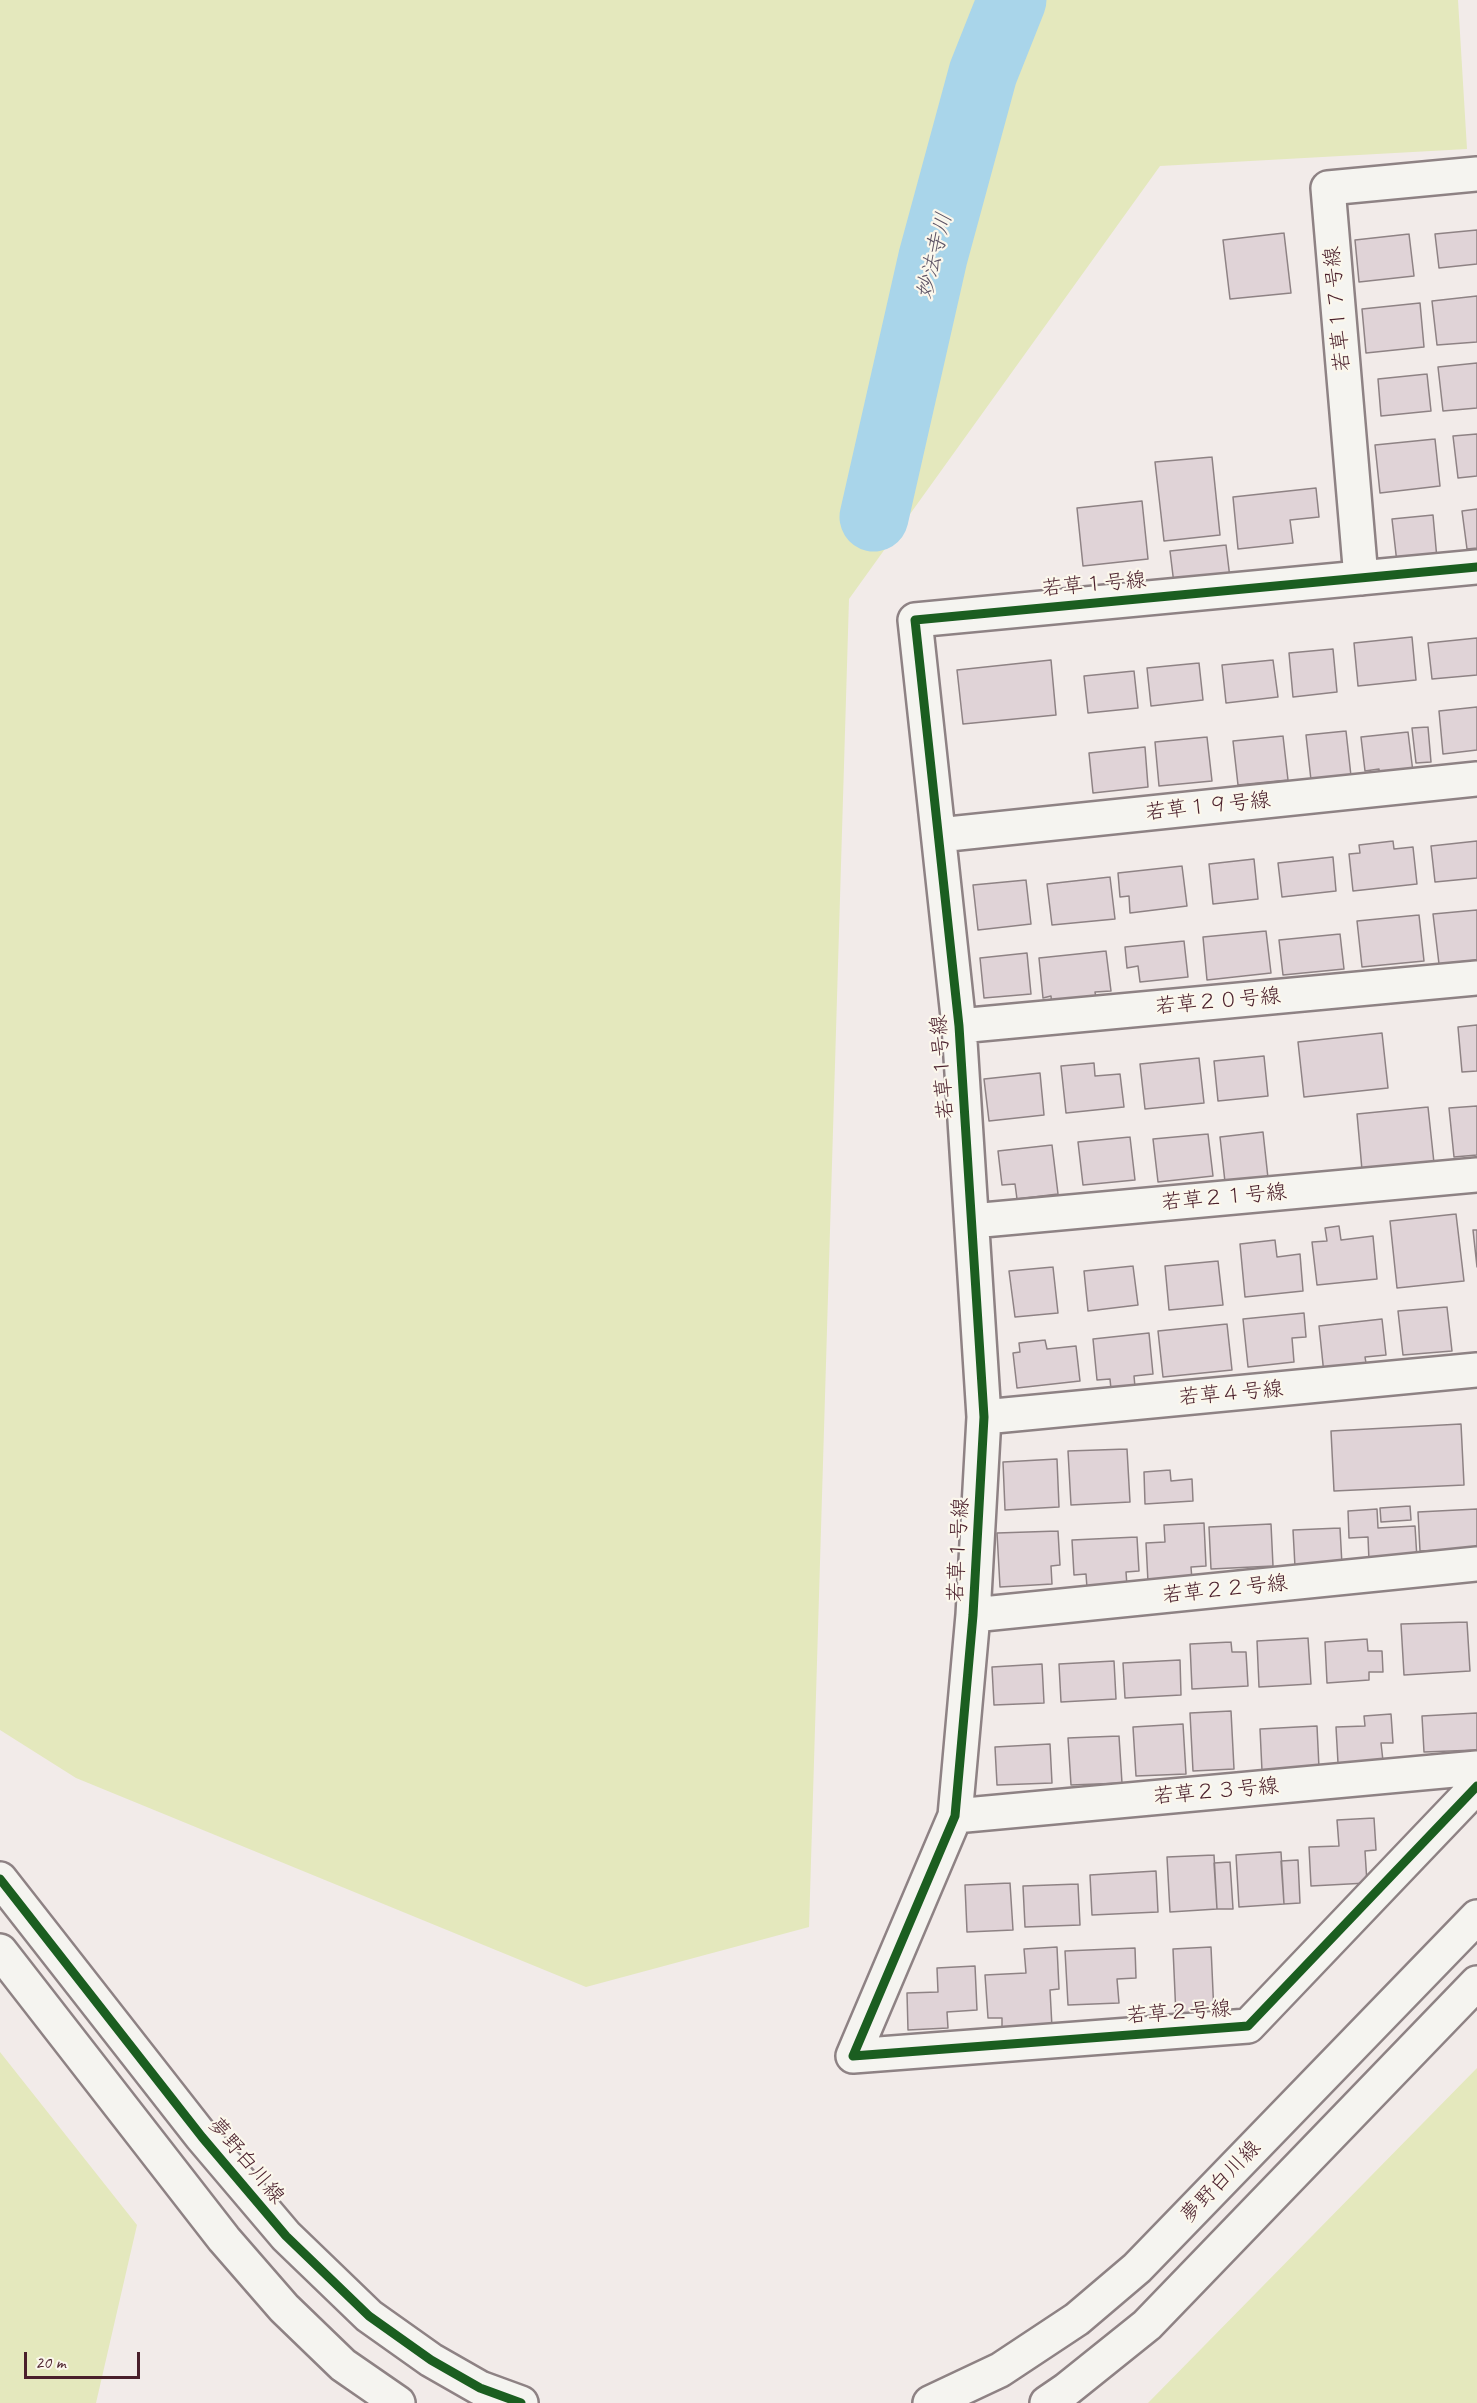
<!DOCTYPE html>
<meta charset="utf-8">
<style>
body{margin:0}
#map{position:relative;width:1477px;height:2403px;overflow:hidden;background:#f2ebe9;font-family:Caveat,sans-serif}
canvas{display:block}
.scale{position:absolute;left:24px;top:2352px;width:116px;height:27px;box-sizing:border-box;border:3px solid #4a1f2b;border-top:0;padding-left:8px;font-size:18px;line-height:21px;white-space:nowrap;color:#4a1f2b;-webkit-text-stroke:4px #fbf7ec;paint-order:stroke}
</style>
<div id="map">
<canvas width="1477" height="2403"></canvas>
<div class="scale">20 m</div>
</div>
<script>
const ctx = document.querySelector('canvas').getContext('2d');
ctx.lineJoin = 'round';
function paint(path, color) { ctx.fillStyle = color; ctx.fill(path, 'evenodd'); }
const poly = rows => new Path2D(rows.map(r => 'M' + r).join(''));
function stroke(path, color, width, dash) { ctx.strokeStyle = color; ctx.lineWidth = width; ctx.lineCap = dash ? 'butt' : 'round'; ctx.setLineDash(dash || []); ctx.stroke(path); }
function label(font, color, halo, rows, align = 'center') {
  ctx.font = font + ' Caveat,"Klee One",sans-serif'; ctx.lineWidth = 4.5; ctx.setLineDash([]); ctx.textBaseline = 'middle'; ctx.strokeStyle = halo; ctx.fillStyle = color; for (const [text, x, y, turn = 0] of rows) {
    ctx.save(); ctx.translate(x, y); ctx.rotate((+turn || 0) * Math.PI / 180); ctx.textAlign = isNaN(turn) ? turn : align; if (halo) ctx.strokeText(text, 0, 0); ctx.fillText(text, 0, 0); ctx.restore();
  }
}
const green = poly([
 [0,0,1458,0,1467,149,1160,166,849,599,809,1927,586,1987,76,1778,0,1730],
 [0,2052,137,2225,96,2403,0,2403],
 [1477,2068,1477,2403,1148,2403]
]);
const river = poly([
 [874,517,933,257,983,73,1012,0]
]);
const building = poly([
 [1477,230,1477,264,1439,268,1435,234,1477,230],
 [1284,233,1291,293,1230,299,1223,240,1284,233],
 [1409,234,1414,276,1359,282,1355,240,1409,234],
 [1477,296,1477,342,1437,345,1432,301,1477,296],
 [1420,303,1424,347,1366,353,1362,309,1420,303],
 [1477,363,1477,408,1443,411,1438,367,1477,363],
 [1427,374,1431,411,1381,416,1378,379,1427,374],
 [1477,434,1477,476,1458,478,1453,436,1477,434],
 [1435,439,1440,486,1380,493,1375,445,1435,439],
 [1212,457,1220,535,1164,541,1155,462,1212,457],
 [1316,488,1319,517,1290,520,1293,543,1238,549,1233,497,1316,488],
 [1142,501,1148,559,1083,566,1077,508,1142,501],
 [1477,509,1477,548,1467,549,1462,511,1477,509],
 [1433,515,1437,559,1397,563,1392,519,1433,515],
 [1226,545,1230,578,1174,584,1170,551,1226,545],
 [1412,637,1416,680,1358,686,1354,643,1412,637],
 [1477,638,1477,675,1432,679,1428,643,1477,638],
 [1333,649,1337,692,1293,697,1289,653,1333,649],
 [1051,660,1056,715,963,724,957,670,1051,660],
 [1273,660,1278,697,1226,703,1222,665,1273,660],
 [1199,663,1203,700,1151,706,1147,668,1199,663],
 [1134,671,1138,708,1088,713,1084,676,1134,671],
 [1477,707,1477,750,1443,754,1439,711,1477,707],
 [1428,727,1431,762,1416,763,1412,728,1428,727],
 [1346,731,1351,776,1311,780,1306,735,1346,731],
 [1408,732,1413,772,1380,775,1379,769,1365,771,1361,737,1408,732],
 [1283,736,1288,780,1238,785,1233,741,1283,736],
 [1207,737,1212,781,1159,786,1155,742,1207,737],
 [1145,747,1148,787,1093,793,1089,753,1145,747],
 [1393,841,1394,849,1413,847,1417,884,1353,891,1349,854,1360,853,1359,845,1393,841],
 [1477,841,1477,878,1435,882,1431,846,1477,841],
 [1333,857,1336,891,1282,897,1278,863,1333,857],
 [1254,859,1258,899,1213,904,1209,864,1254,859],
 [1182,866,1187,906,1130,913,1129,896,1120,897,1118,873,1182,866],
 [1110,877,1115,919,1052,925,1047,884,1110,877],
 [1026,880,1031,924,978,930,973,885,1026,880],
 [1477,910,1477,960,1439,964,1433,914,1477,910],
 [1419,915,1424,961,1362,967,1357,921,1419,915],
 [1266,931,1271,973,1207,980,1203,937,1266,931],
 [1340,934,1344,969,1283,975,1279,940,1340,934],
 [1184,941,1188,977,1140,982,1138,966,1127,968,1125,947,1184,941],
 [1106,951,1111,991,1095,992,1097,1003,1052,1008,1051,996,1043,998,1039,958,1106,951],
 [1027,953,1031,994,984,998,980,958,1027,953],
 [1477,1025,1477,1071,1462,1072,1458,1027,1477,1025],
 [1382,1033,1388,1088,1304,1097,1298,1042,1382,1033],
 [1264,1056,1268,1096,1218,1101,1214,1061,1264,1056],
 [1199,1058,1204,1103,1145,1109,1140,1064,1199,1058],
 [1094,1063,1095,1076,1120,1074,1124,1107,1066,1113,1061,1066,1094,1063],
 [1040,1073,1044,1115,989,1121,984,1079,1040,1073],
 [1477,1106,1477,1155,1454,1157,1449,1108,1477,1106],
 [1428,1107,1434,1163,1362,1170,1357,1114,1428,1107],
 [1263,1132,1268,1178,1225,1182,1220,1137,1263,1132],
 [1208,1134,1213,1176,1158,1182,1153,1139,1208,1134],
 [1130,1137,1135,1180,1083,1185,1078,1142,1130,1137],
 [1052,1145,1058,1194,1017,1199,1015,1184,1002,1185,998,1151,1052,1145],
 [1456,1214,1464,1281,1397,1288,1390,1221,1456,1214],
 [1339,1226,1341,1240,1373,1236,1377,1279,1317,1285,1312,1242,1327,1241,1325,1228,1339,1226],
 [1473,1230,1477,1230,1477,1267,1473,1230],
 [1275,1240,1277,1257,1300,1254,1303,1291,1245,1297,1240,1244,1275,1240],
 [1218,1261,1223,1305,1169,1310,1165,1266,1218,1261],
 [1133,1266,1138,1305,1088,1311,1084,1271,1133,1266],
 [1053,1267,1058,1313,1015,1317,1009,1271,1053,1267],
 [1447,1307,1452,1351,1403,1355,1398,1311,1447,1307],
 [1304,1313,1306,1337,1292,1338,1294,1362,1248,1367,1243,1319,1304,1313],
 [1382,1319,1386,1355,1365,1357,1367,1369,1324,1374,1319,1326,1382,1319],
 [1227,1324,1232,1370,1163,1377,1158,1331,1227,1324],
 [1149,1333,1153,1374,1134,1376,1135,1387,1111,1389,1110,1379,1097,1380,1093,1339,1149,1333],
 [1045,1340,1047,1349,1076,1346,1080,1381,1017,1388,1013,1353,1020,1352,1019,1343,1045,1340],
 [1461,1424,1464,1485,1334,1491,1331,1431,1461,1424],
 [1127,1449,1130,1502,1071,1505,1068,1451,1127,1449],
 [1057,1459,1059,1507,1005,1510,1003,1462,1057,1459],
 [1170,1470,1171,1481,1192,1479,1193,1501,1145,1504,1144,1472,1170,1470],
 [1410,1506,1411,1520,1381,1522,1380,1508,1410,1506],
 [1377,1509,1378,1528,1415,1526,1417,1559,1369,1561,1368,1537,1349,1538,1348,1511,1377,1509],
 [1477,1509,1477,1549,1420,1551,1418,1512,1477,1509],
 [1204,1523,1206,1566,1191,1567,1192,1580,1148,1582,1146,1543,1165,1542,1164,1525,1204,1523],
 [1271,1524,1273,1566,1211,1569,1209,1527,1271,1524],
 [1340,1528,1342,1565,1295,1567,1293,1530,1340,1528],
 [1058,1531,1060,1565,1051,1566,1052,1584,1000,1587,997,1533,1058,1531],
 [1137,1537,1139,1571,1126,1572,1127,1586,1087,1588,1086,1574,1074,1575,1072,1540,1137,1537],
 [1467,1622,1470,1671,1404,1675,1401,1624,1467,1622],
 [1308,1638,1311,1684,1259,1687,1257,1641,1308,1638],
 [1367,1639,1368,1651,1382,1651,1383,1672,1369,1672,1369,1680,1327,1683,1325,1642,1367,1639],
 [1231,1642,1232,1652,1246,1652,1248,1686,1192,1689,1190,1644,1231,1642],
 [1180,1660,1181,1695,1125,1698,1123,1663,1180,1660],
 [1114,1661,1116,1699,1061,1702,1059,1664,1114,1661],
 [1042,1664,1044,1703,994,1705,992,1667,1042,1664],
 [1231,1711,1234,1769,1193,1771,1190,1713,1231,1711],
 [1477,1713,1477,1750,1424,1752,1422,1716,1477,1713],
 [1391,1714,1393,1743,1381,1743,1383,1761,1338,1763,1336,1727,1365,1726,1364,1716,1391,1714],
 [1183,1724,1186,1774,1136,1776,1133,1727,1183,1724],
 [1317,1726,1319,1768,1262,1771,1260,1729,1317,1726],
 [1119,1736,1122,1783,1071,1785,1068,1738,1119,1736],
 [1050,1744,1052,1783,997,1785,995,1747,1050,1744],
 [1374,1818,1376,1850,1365,1851,1367,1883,1311,1886,1309,1847,1339,1846,1337,1820,1374,1818],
 [1281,1852,1284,1904,1239,1907,1236,1855,1281,1852],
 [1214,1855,1217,1909,1170,1912,1167,1857,1214,1855],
 [1298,1860,1300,1903,1284,1904,1281,1861,1298,1860],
 [1230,1862,1233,1909,1217,1909,1214,1863,1230,1862],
 [1156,1871,1158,1912,1092,1915,1090,1875,1156,1871],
 [1010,1883,1013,1930,967,1932,965,1885,1010,1883],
 [1078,1884,1080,1925,1025,1927,1023,1886,1078,1884],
 [1057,1947,1059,1989,1050,1990,1052,2027,1002,2029,1002,2018,988,2018,985,1975,1026,1973,1024,1949,1057,1947],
 [1211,1947,1214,2014,1176,2016,1173,1949,1211,1947],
 [1135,1948,1136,1978,1117,1979,1119,2003,1068,2005,1065,1951,1135,1948],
 [975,1966,977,2010,947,2012,948,2028,908,2030,907,1993,938,1992,937,1968,975,1966]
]);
const street = poly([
 [1477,567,915,620,959,1026,984,1417,973,1615,955,1816,853,2056,1248,2026,1477,1786],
 [1361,578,1328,188,1477,174],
 [939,835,1477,779],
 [959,1026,1477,978],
 [972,1221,1477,1175],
 [984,1417,1477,1370],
 [973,1615,1477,1564],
 [955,1816,1477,1768]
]);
const secondary = poly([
 [0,1879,202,2137,286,2236,369,2316,431,2360,480,2388,521,2403],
 [0,1951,224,2239,284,2308,343,2365,398,2403],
 [930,2403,1000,2370,1077,2319,1137,2268,1477,1917],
 [1047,2403,1066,2390,1147,2325,1477,1983]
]);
const cycleway = poly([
 [1477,567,915,620,959,1026,984,1417,973,1615,955,1816,853,2056,1248,2026,1477,1786],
 [0,1879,202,2137,286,2236,369,2316,431,2360,480,2388,521,2403]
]);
const streetNames = [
 ["若草１７号線",1338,309,-95],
 ["若草１号線",1094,585,-5],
 ["若草１９号線",1208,807,-6],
 ["若草２０号線",1218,1002,-5],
 ["若草１号線",943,1067,-94],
 ["若草２１号線",1224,1198,-5],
 ["若草４号線",1231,1394,-5],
 ["若草１号線",959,1550,-87],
 ["若草２２号線",1225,1590,-6],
 ["若草２３号線",1216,1792,-5],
 ["若草２号線",1179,2013,-4],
 ["夢野白川線",246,2161,50],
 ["夢野白川線",1221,2182,-46]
];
const waterNames = [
 ["妙法寺川",935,256,-76]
];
paint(green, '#e4e8bd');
stroke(river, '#a9d5ea', 69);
paint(building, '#e0d3d7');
stroke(building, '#8e8284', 1.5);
stroke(street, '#8e8284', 38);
stroke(secondary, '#8e8284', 38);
stroke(street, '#f5f4f0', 33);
stroke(secondary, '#f5f4f0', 33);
stroke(cycleway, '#1b5e20', 9);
label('21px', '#4a1f2b', '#fbf7ec', streetNames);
label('italic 22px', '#5d5365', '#fbf7ec', waterNames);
</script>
